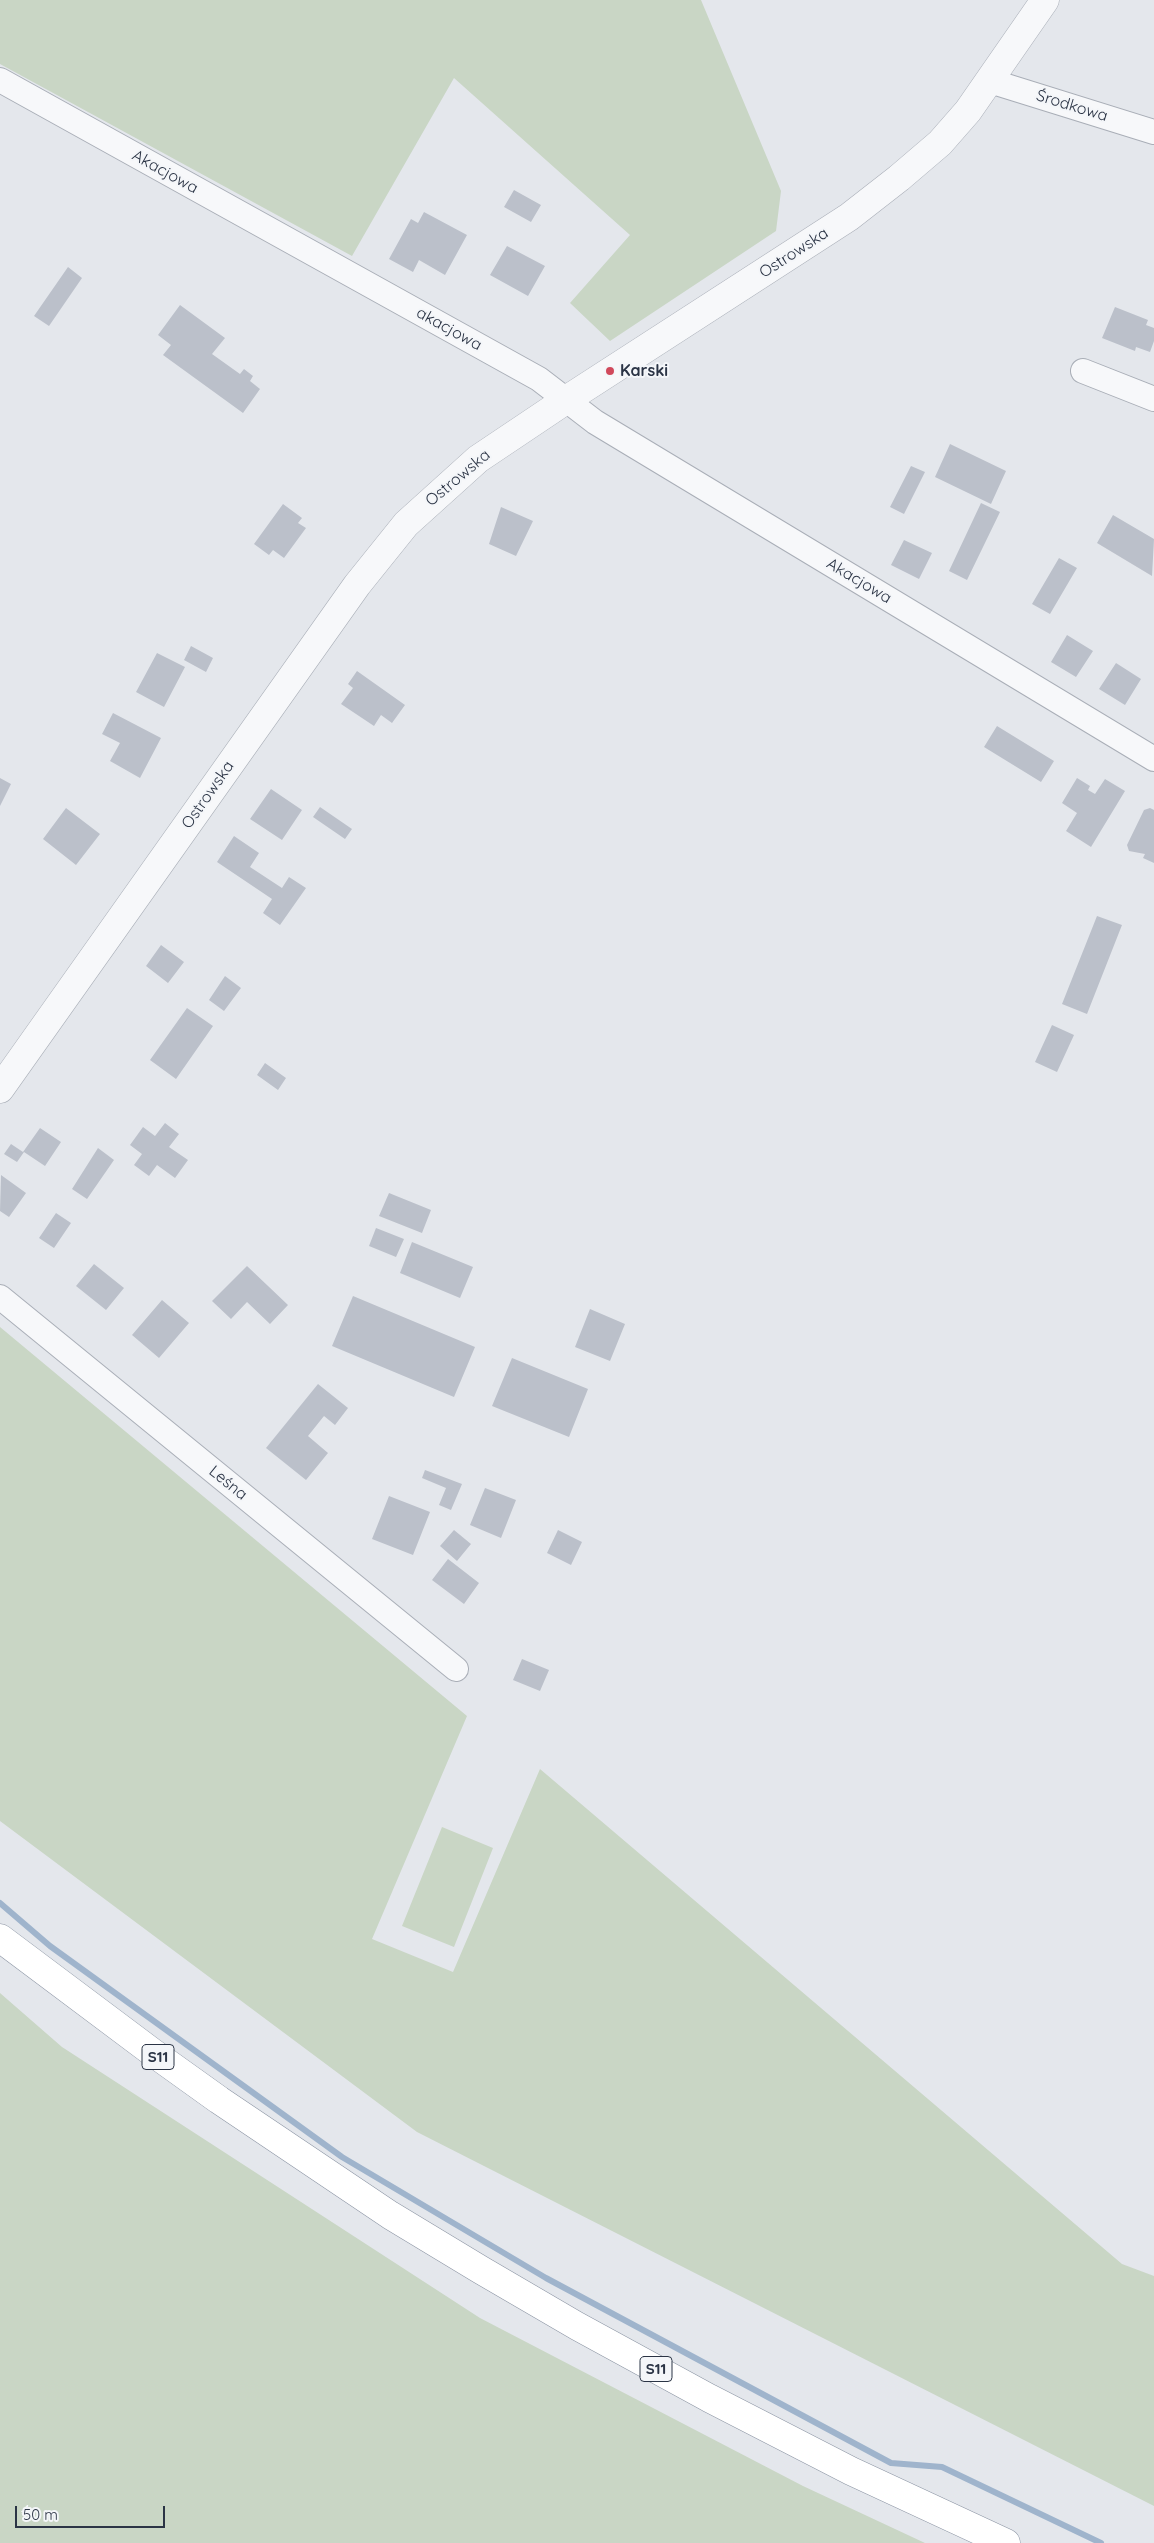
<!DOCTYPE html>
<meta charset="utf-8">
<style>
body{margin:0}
#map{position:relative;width:1154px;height:2543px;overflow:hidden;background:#e4e7ec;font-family:Quicksand,sans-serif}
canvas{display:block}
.scale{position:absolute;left:15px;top:2506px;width:150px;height:22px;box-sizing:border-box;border:2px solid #2b3445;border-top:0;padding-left:6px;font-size:15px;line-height:18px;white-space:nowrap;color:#2b3445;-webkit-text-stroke:4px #f4f6f9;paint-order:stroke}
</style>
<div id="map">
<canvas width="1154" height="2543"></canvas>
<div class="scale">50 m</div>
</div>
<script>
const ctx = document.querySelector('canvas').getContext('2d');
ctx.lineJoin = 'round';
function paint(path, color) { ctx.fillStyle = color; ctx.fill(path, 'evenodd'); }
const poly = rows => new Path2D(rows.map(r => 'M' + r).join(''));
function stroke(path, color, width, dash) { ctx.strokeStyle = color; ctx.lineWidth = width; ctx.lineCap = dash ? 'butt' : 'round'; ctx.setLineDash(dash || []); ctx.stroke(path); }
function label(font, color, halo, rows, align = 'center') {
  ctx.font = font + ' Quicksand,sans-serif'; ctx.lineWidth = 4; ctx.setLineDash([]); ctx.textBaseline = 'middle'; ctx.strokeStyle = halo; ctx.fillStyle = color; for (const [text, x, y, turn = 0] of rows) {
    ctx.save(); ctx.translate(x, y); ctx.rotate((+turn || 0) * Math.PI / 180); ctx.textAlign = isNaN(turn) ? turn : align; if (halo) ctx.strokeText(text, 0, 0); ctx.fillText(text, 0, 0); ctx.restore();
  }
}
const green = poly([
 [0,0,701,0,781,191,776,231,610,341,570,303,630,235,454,78,352,256,0,64],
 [0,1327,467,1716,372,1939,453,1972,540,1769,1122,2264,1154,2276,1154,2506,417,2132,0,1821],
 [442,1827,493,1848,454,1947,402,1926],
 [0,1993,62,2047,480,2318,803,2486,925,2543,0,2543]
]);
const stream = poly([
 [0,1903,50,1946,342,2157,546,2278,891,2463,942,2467,1101,2543]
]);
const building = poly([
 [514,190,541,205,531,222,504,207],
 [424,212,467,235,445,275,419,260,413,272,389,259,411,219,418,223],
 [507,246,545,266,528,296,490,275],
 [68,267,82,278,49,326,34,316],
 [180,305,225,338,212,354,240,374,244,369,253,376,250,381,260,389,243,413,163,355,171,345,158,335],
 [1115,307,1148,320,1146,325,1154,328,1154,341,1150,352,1136,347,1135,351,1102,338],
 [950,444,1006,471,991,504,935,477],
 [911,466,925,472,904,514,890,507],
 [981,503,1000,512,967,580,949,571],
 [283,504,302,518,298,523,306,528,284,558,273,550,269,555,254,544],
 [501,507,533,521,516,556,489,544],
 [1113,515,1154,539,1152,576,1097,543],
 [904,540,932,553,919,579,891,565],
 [1059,558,1077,568,1050,614,1032,604],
 [1067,635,1093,651,1076,677,1051,662],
 [191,646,213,658,206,672,184,660],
 [157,653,185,667,164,707,136,692],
 [1116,663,1141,679,1125,705,1099,689],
 [357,671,405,705,392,723,381,715,374,726,341,704,353,688,348,684],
 [113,713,161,738,140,778,110,761,120,743,102,734],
 [997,726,1054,761,1041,782,984,747],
 [0,778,11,784,0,806],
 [1077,778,1090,786,1088,790,1095,794,1105,779,1125,791,1091,847,1066,831,1077,813,1062,803],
 [271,789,302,810,282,840,250,819],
 [320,807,352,829,345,839,313,817],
 [66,808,100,834,76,865,43,839],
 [1150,808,1154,810,1154,863,1143,858,1145,854,1129,851,1127,845,1144,810],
 [234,836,259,853,250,867,282,888,289,877,306,888,280,925,263,913,272,899,217,862],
 [1097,916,1122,925,1087,1014,1062,1004],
 [161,945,184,962,168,983,146,966],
 [225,976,241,988,224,1011,209,1000],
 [187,1008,213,1026,176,1079,150,1060],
 [1052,1025,1074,1035,1057,1072,1035,1062],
 [265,1063,286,1078,278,1090,257,1075],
 [165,1123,179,1134,169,1147,188,1160,175,1178,157,1165,149,1176,134,1165,142,1154,130,1145,143,1127,155,1136],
 [40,1128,61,1142,45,1166,24,1152,17,1162,4,1154,11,1144,23,1152],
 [98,1148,114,1160,87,1199,72,1189],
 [1,1175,26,1193,9,1217,0,1211],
 [389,1193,431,1210,422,1233,379,1216],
 [56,1213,71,1223,54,1248,39,1238],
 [376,1228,404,1239,396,1257,369,1246],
 [412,1242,473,1267,460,1298,400,1273],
 [94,1264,124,1288,106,1310,76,1286],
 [247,1266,288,1305,270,1324,247,1302,231,1319,212,1301],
 [353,1296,475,1347,454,1397,332,1346],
 [162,1300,189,1323,159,1358,132,1335],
 [590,1309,625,1324,610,1361,575,1347],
 [512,1358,588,1389,569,1437,492,1406],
 [318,1384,348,1408,335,1425,324,1416,308,1436,328,1453,306,1480,266,1448],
 [425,1470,462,1484,451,1510,439,1505,446,1488,422,1478],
 [485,1488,516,1500,501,1538,470,1525],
 [389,1496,430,1512,413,1555,372,1539],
 [454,1530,471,1544,457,1561,440,1546],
 [558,1530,582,1542,571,1565,547,1553],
 [448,1559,479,1583,464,1604,432,1580],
 [522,1659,549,1670,540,1691,513,1680]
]);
const minor = poly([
 [0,80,539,379,595,422,1154,759],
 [990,81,1154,132],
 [1083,371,1154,399],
 [0,1297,456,1669]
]);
const tertiary = poly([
 [0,1089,357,585,406,524,478,459,566,400,849,217,899,178,940,143,968,111,1045,0]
]);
const trunk = poly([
 [0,1938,152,2052,219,2100,390,2215,481,2270,577,2326,709,2398,851,2471,1006,2543]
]);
const markers = [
 [610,371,5,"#d1495b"]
];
const shields = [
 [158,2057,32],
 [656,2369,32]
];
const shieldNames = [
 ["S11",158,2057],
 ["S11",656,2369]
];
const streetNames = [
 ["Środkowa",1072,106,17],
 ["Akacjowa",165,172,29],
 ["Ostrowska",794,253,-33],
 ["akacjowa",449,329,29],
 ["Ostrowska",458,478,-40],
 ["Akacjowa",859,581,31],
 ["Ostrowska",208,795,-55],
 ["Leśna",228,1483,39]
];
const poiNames = [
 ["Karski",620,371]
];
paint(green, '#c9d6c5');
stroke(stream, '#9fb4cc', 6);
paint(building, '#bbc0ca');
stroke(minor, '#a9aeb7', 26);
stroke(tertiary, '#a9aeb7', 29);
stroke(trunk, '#8b94a3', 29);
stroke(minor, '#f7f8fa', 24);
stroke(tertiary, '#f7f8fa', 28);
stroke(trunk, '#fff', 28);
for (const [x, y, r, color] of markers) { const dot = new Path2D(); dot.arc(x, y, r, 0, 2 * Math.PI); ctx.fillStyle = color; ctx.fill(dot); stroke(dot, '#f4f6f9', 2); }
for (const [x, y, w] of shields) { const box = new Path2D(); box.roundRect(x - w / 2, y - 12.5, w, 25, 4); ctx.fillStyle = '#f4f6f9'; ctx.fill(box); stroke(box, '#2b3445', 1); }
label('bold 15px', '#2b3445', null, shieldNames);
label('16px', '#2b3445', '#f4f6f9', streetNames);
label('bold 16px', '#2b3445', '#f4f6f9', poiNames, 'left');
</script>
